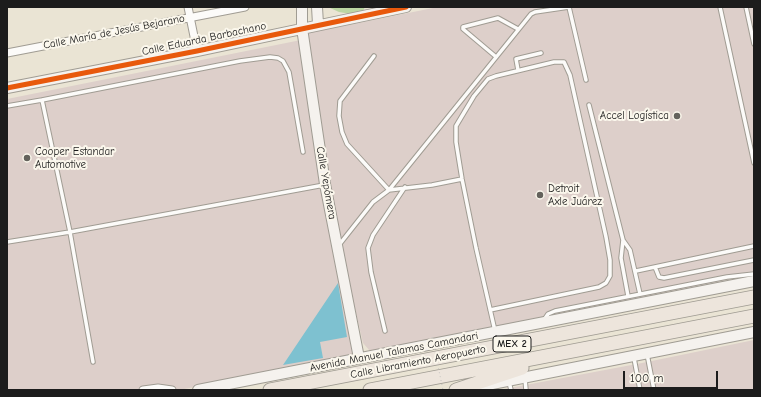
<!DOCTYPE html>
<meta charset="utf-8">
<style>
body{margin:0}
#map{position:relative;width:761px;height:397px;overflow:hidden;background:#eae4d4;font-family:"Comic Neue",sans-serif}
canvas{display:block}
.frame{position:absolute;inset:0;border:8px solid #1c1c1c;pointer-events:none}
.scale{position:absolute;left:623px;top:371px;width:95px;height:18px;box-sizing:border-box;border:2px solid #1c1c1c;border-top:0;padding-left:5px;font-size:12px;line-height:14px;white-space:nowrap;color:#1c1c1c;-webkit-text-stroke:3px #fbf7ec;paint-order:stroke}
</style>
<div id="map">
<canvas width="761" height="397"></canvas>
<div class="frame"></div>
<div class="scale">100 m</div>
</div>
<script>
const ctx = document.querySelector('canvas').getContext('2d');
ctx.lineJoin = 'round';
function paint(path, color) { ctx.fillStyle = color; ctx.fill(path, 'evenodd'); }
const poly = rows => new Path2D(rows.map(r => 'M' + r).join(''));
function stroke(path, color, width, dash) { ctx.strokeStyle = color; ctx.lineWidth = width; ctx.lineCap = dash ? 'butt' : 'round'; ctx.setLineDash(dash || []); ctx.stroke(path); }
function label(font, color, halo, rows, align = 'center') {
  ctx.font = font + ' "Comic Neue",sans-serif'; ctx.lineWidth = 4; ctx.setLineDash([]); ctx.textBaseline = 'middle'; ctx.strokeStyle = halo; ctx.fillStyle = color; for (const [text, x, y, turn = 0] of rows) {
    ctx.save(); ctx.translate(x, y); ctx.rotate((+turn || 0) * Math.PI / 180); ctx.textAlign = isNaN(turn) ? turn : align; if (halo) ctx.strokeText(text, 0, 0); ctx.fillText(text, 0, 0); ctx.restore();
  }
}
const industrial = poly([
 [438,7,754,7,754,275,370,351,363,343,331,206,357,356,179,390,7,390,7,99,301,40,308,33],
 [754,340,754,390,499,390,642,363]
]);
const green = poly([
 [328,7,365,7,363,11,351,14,339,12]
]);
const water = poly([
 [338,283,347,337,320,342,323,358,283,365]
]);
const lane = poly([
 [569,7,586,80],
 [720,7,754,163],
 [746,7,754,44],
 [374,56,340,101,339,116,342,132,347,144,389,190,531,14,535,12,569,7],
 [495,56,463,29,463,27,498,18,518,29],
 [518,70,516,59,541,53],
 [42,100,240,61,270,57,278,58,283,61,289,72,303,152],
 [589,105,623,240,630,250,640,294],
 [7,106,42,100,70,232,324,185],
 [623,240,621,258,628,296],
 [7,242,70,232,93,362],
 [339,245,373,202,389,190,432,185,462,179],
 [655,267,659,277,664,278,754,260],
 [636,271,754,246],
 [490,310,599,287,606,283,610,276,610,260,606,237,570,75,564,62,554,62,496,76,488,79,474,96,456,126,456,142,462,179,476,248,495,331],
 [544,320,548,314,555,311,727,277,754,274],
 [385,331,371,272,368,248,373,235,405,187],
 [647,354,654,390],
 [634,358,640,390],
 [525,379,526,390],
 [509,382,511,390]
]);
const street = poly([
 [188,7,197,51],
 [7,53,245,7],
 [143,390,158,388,172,390]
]);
const secondary = poly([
 [302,7,302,28,325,184,359,358],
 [317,7,318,24],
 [7,88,197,51,406,7],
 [482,386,754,332],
 [198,390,754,281]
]);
const highway = poly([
 [270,390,754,297],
 [370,390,754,316],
 [456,390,522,368]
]);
const pathBridge = poly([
 [432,337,443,390]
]);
const cycleway = poly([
 [7,88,197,51,406,7]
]);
const markers = [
 [677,116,4,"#64625c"],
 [27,158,4,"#64625c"],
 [540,195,4,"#64625c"]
];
const shields = [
 [512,344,38]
];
const shieldNames = [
 ["MEX 2",512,344]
];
const streetNames = [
 ["Calle María de Jesús Bejarano",114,32,-11],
 ["Calle Eduarda Barbachano",204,39,-12],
 ["Calle Yepómera",326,183,80],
 ["Avenida Manuel Talamas Camandari",394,352,-11],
 ["Calle Libramiento Aeropuerto",418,362,-11]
];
const poiNames = [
 ["Accel Logística",669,116,"right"],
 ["Cooper Estandar",35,152],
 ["Automotive",35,165],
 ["Detroit",548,189],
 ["Axle Juárez",548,202]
];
paint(industrial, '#ddcfca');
paint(green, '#bcd6a3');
paint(water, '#7ec1d0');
stroke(lane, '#a09c93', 5.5);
stroke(street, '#a09c93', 9);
stroke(secondary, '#a09c93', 12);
stroke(highway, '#a09c93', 15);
stroke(lane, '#fcfbf9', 3.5);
stroke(street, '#fcfbf9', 7);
stroke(secondary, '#f5f2ee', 10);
stroke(highway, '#ede5dc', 13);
stroke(pathBridge, '#c6c5c2', 1, [1, 3]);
stroke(cycleway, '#e8590c', 5);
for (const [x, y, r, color] of markers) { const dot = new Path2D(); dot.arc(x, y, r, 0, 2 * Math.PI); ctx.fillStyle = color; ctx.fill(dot); stroke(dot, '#fbf7ec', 1.5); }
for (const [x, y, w] of shields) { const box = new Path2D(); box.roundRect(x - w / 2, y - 8, w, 16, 3); ctx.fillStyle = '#fbf7ec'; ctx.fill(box); stroke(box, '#1c1c1c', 1); }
label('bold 10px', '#1c1c1c', null, shieldNames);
label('11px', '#1c1c1c', '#fbf7ec', streetNames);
label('11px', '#1c1c1c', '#fbf7ec', poiNames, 'left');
</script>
